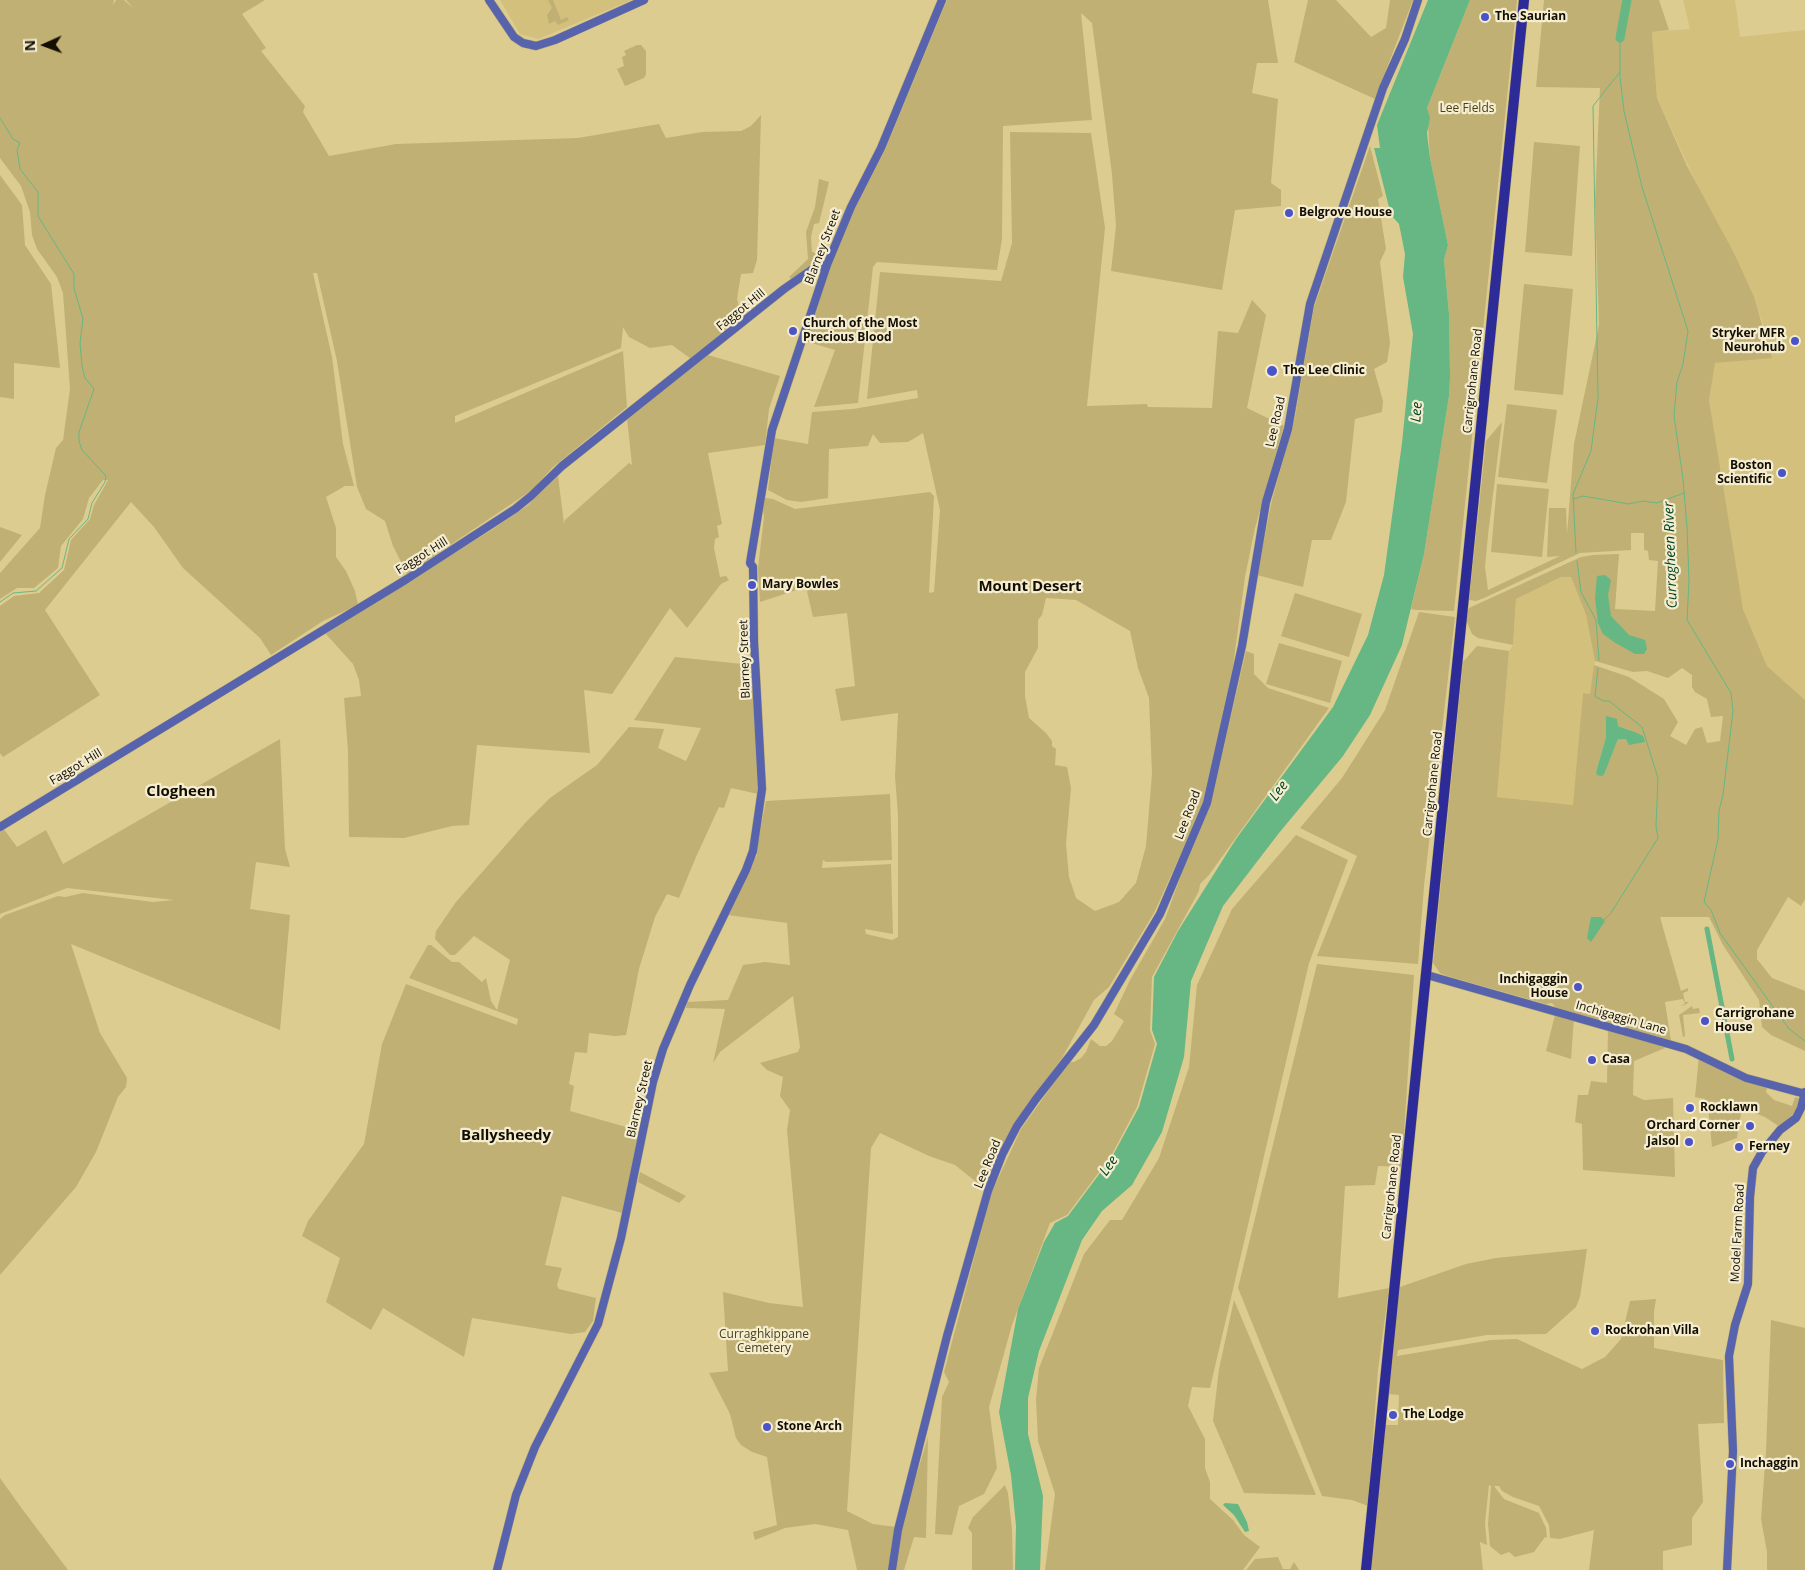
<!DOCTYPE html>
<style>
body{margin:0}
#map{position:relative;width:1805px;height:1570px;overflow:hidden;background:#ddcc90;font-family:"Open Sans",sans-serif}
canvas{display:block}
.north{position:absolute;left:20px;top:20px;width:50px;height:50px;-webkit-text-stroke:4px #f5edd0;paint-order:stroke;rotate:268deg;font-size:14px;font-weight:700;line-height:20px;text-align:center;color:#140e00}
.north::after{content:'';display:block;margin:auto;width:18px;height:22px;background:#140e00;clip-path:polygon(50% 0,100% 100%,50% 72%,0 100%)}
</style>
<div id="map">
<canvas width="1805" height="1570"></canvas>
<div class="north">N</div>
</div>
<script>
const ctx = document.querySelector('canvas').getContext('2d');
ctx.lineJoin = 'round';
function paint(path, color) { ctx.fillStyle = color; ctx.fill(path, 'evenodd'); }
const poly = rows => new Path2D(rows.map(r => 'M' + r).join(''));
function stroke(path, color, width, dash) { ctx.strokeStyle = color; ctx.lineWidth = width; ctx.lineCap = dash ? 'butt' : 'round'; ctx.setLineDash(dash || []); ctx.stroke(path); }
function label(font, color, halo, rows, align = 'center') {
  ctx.font = font + ' "Open Sans",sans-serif'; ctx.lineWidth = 4.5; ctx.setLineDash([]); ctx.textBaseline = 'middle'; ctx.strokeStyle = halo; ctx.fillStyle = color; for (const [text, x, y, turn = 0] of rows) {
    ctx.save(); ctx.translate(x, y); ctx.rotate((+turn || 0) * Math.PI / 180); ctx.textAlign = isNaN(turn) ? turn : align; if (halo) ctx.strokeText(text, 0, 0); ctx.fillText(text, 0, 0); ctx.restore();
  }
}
const built = poly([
 [500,0,632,0,538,39,520,34],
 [1683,0,1735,0,1740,37,1805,30,1805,700,1767,666,1743,609,1726,514,1709,400,1714,363,1771,357,1762,320,1735,255,1708,209,1657,98,1652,32,1690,29],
 [1561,577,1571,577,1586,615,1595,661,1590,694,1583,693,1574,805,1497,797,1509,651,1513,645,1516,599]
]);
const green = poly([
 [0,0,114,0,113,5,116,0,124,0,134,9,126,0,265,0,242,14,266,48,261,51,305,106,303,112,329,156,396,144,578,138,659,124,666,138,702,132,741,131,751,126,761,115,757,260,753,273,741,274,737,299,742,317,691,359,672,345,650,348,629,337,623,327,621,348,455,416,455,423,623,351,627,407,552,468,532,490,407,574,393,546,385,521,366,509,357,487,337,361,317,273,313,273,332,357,343,444,354,486,345,486,326,497,336,528,336,557,346,571,355,591,358,605,323,621,271,655,260,638,183,568,154,527,131,502,45,610,100,695,3,757,0,753,0,606,14,596,39,593,64,570,71,540,90,519,94,505,108,480,103,480,89,498,83,519,61,546,58,568,34,588,17,588,0,599,0,573,40,528,45,495,56,448,63,440,70,389,63,293,57,277,37,249,32,235,30,212,21,186,0,158],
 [548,0,553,0,561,20,567,17,569,20,558,25,555,21,549,24,547,15,552,8],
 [947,0,1268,0,1278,63,1257,63,1252,93,1278,99,1271,183,1281,190,1281,206,1235,210,1222,290,1111,271,1116,226,1112,174,1092,23,1081,13,1092,120,1003,126,1002,239,997,270,877,262,873,267,858,403,814,407,835,350,805,341,834,257,854,209,885,150],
 [1308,0,1336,0,1371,37,1386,28,1390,0,1413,0,1375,99,1294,62],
 [1470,0,1517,0,1454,611,1416,610,1411,609,1424,554,1449,396,1450,377,1449,314,1444,260,1448,245,1430,158,1427,108],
 [1544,0,1659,0,1669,30,1652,32,1657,98,1687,166,1735,255,1754,297,1772,358,1715,363,1709,400,1743,609,1767,666,1805,700,1805,899,1801,906,1788,897,1757,950,1757,959,1772,978,1805,991,1805,1051,1771,1035,1762,1027,1759,1000,1723,945,1709,917,1660,917,1681,991,1688,988,1688,991,1683,993,1685,1002,1689,1002,1685,1005,1680,1006,1685,1004,1683,999,1665,1002,1671,1041,1556,1008,1552,1003,1546,1004,1447,976,1440,973,1433,963,1463,662,1477,646,1509,651,1497,797,1573,805,1583,693,1590,694,1594,665,1629,677,1664,699,1678,722,1670,736,1686,745,1695,729,1702,727,1707,743,1720,741,1723,716,1711,717,1707,699,1695,692,1692,687,1692,675,1682,668,1668,678,1647,671,1633,672,1595,661,1586,615,1571,577,1561,577,1516,599,1513,645,1478,638,1472,634,1466,620,1467,610,1471,607,1581,557,1593,555,1619,554,1615,609,1655,611,1658,561,1649,560,1648,551,1644,550,1644,533,1631,533,1631,550,1580,553,1484,598,1476,601,1469,600,1486,441,1502,422,1488,535,1485,567,1488,590,1560,556,1547,557,1549,508,1566,508,1567,534,1574,444,1599,325,1595,202,1600,88,1536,87],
 [1618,726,1629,730,1626,739,1618,739,1604,775,1596,772,1606,737],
 [637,45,641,45,646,51,646,74,644,78,625,86,617,69,624,66,622,57,626,55,624,51],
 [1010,132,1091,133,1105,228,1087,406,1147,404,1148,407,1212,408,1218,331,1238,333,1252,300,1266,315,1247,408,1284,426,1255,528,1245,577,1233,666,1202,807,1154,913,1109,987,1094,1000,1062,1058,1014,1124,997,1156,985,1189,955,1165,929,1156,880,1133,871,1148,847,1511,873,1524,896,1527,889,1570,857,1570,848,1530,815,1524,785,1528,755,1540,753,1532,777,1525,767,1457,752,1452,741,1445,736,1438,730,1414,709,1373,728,1371,723,1292,769,1303,803,1307,787,1130,790,1110,780,1096,783,1077,767,1070,760,1063,798,1052,800,1047,793,996,720,1052,713,1063,725,1009,686,1008,687,1002,728,1000,743,965,765,962,790,965,787,923,728,915,752,861,757,856,756,851,766,801,890,794,892,860,826,862,823,860,822,868,891,864,893,934,865,929,866,934,892,940,898,937,898,815,895,776,898,713,841,721,835,689,855,686,847,613,813,617,806,587,760,602,758,568,764,517,763,509,765,498,773,499,795,509,930,492,934,496,929,593,934,592,940,510,923,433,908,442,880,443,873,434,868,446,829,449,828,498,801,502,787,500,768,490,774,438,808,444,812,412,853,409,918,398,917,390,867,399,880,272,1001,281,1012,243],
 [1046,598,1076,600,1130,631,1138,668,1149,698,1152,774,1146,846,1136,883,1119,902,1095,911,1076,898,1069,877,1066,844,1071,788,1067,767,1055,765,1056,749,1052,746,1052,741,1046,733,1029,718,1025,696,1025,672,1038,648,1038,620,1042,615],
 [1534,142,1580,146,1572,256,1525,252],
 [1370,146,1383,196,1378,199,1386,249,1380,262,1390,343,1387,362,1374,369,1383,401,1382,412,1355,419,1346,502,1331,540,1312,540,1303,587,1257,575,1272,500,1295,417,1314,307],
 [0,175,22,205,25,245,51,284,60,368,14,363,14,399,0,397],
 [819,179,829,182,819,223,814,224,811,237,812,252,822,255,824,258,791,279,789,277,808,259,806,232,815,207],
 [1524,284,1573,289,1563,395,1514,390],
 [708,355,780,376,769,409,765,445,708,453,722,524,717,526,719,537,715,539,714,548,720,577,726,576,729,580,721,584,687,628,670,608,612,694,584,690,590,753,477,745,469,825,452,826,404,838,349,837,348,751,344,698,361,696,359,680,353,664,325,633,490,531,527,506,558,476,564,524,565,520,629,463,632,465,627,418],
 [1507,404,1557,410,1547,483,1498,477],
 [1497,484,1549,489,1542,557,1491,552],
 [0,527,22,535,0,562],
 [1295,593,1362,614,1349,657,1281,636],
 [1419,612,1455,617,1424,886,1418,964,1317,956,1357,856,1300,828,1342,778,1385,710],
 [1279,643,1342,661,1330,703,1266,684],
 [1246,651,1254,654,1254,674,1268,688,1329,708,1209,875,1200,884,1199,891,1152,977,1150,1030,1155,1044,1137,1107,1111,1156,1067,1215,1050,1223,1012,1325,989,1407,997,1468,984,1494,959,1506,952,1535,935,1534,942,1397,949,1382,944,1372,991,1194,1021,1129,1069,1062,1074,1062,1081,1058,1086,1052,1091,1039,1100,1046,1106,1046,1112,1041,1124,1021,1114,1014,1130,980,1165,919,1182,873,1211,803],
 [675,657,752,665,758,794,731,788,724,808,719,807,696,857,679,898,667,894,655,917,639,969,626,1035,615,1036,589,1033,587,1053,575,1052,569,1084,574,1086,570,1111,640,1131,622,1213,562,1196,545,1265,562,1268,557,1285,559,1289,596,1298,593,1321,585,1332,571,1334,472,1318,464,1357,383,1308,371,1330,326,1302,340,1258,302,1236,308,1221,364,1144,382,1044,406,984,517,1025,518,1019,409,978,428,945,431,945,452,962,459,962,482,982,486,978,491,1001,497,1010,510,960,474,936,455,955,450,955,435,939,436,931,456,902,526,822,550,798,597,765,629,727,664,729,658,748,686,761,701,728,634,720],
 [280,739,285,849,290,867,256,862,250,909,290,915,280,1030,71,944,100,1033,127,1078,126,1087,118,1097,96,1152,76,1187,0,1275,0,919,5,915,58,896,65,897,83,893,153,902,174,900,67,888,0,914,0,830,3,828,17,847,46,830,63,864],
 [1296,835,1348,860,1309,963,1210,1388,1192,1387,1188,1406,1205,1439,1205,1468,1210,1482,1210,1499,1233,1520,1244,1535,1260,1547,1243,1570,1045,1570,1055,1494,1038,1441,1036,1400,1039,1368,1084,1254,1110,1220,1122,1220,1159,1158,1189,1067,1197,985,1232,909],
 [1317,964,1414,975,1402,1167,1378,1166,1375,1185,1345,1186,1338,1298,1389,1288,1378,1370,1368,1506,1352,1500,1322,1496,1238,1288],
 [1692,1006,1693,1009,1699,1008,1700,1013,1683,1015,1685,1036,1683,1037,1679,1015],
 [1555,1015,1574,1018,1571,1059,1546,1051],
 [1608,1028,1663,1043,1665,1048,1634,1061,1633,1095,1644,1100,1673,1098,1675,1177,1583,1170,1582,1124,1575,1122,1578,1095,1588,1095,1591,1081,1607,1083],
 [1699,1056,1743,1080,1767,1088,1766,1092,1774,1100,1792,1106,1795,1097,1800,1099,1796,1111,1780,1127,1765,1117,1742,1108,1737,1138,1712,1147,1708,1106,1705,1099,1695,1097],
 [640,1172,661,1183,686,1196,679,1203,638,1182],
 [1587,1249,1580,1297,1576,1307,1546,1334,1487,1335,1398,1350,1397,1356,1491,1340,1517,1339,1582,1369,1605,1357,1621,1339,1630,1301,1656,1299,1654,1312,1654,1348,1723,1360,1724,1423,1698,1424,1703,1502,1692,1518,1692,1545,1663,1551,1663,1570,1589,1570,1594,1530,1560,1539,1550,1538,1549,1525,1539,1506,1513,1497,1502,1491,1499,1486,1494,1486,1504,1499,1539,1513,1546,1528,1547,1538,1545,1537,1534,1552,1515,1557,1509,1552,1501,1555,1490,1546,1488,1524,1491,1486,1489,1485,1485,1523,1487,1545,1480,1542,1483,1570,1370,1570,1384,1425,1398,1425,1399,1395,1388,1394,1397,1288,1466,1264,1496,1258],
 [1234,1300,1316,1495,1244,1493,1213,1421,1219,1369],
 [1771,1320,1805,1328,1805,1570,1767,1570,1767,1552,1761,1519,1766,1451],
 [928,1437,926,1538,914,1537,904,1570,895,1570,900,1529],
 [0,1478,20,1506,68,1570,0,1570],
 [1005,1485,1008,1493,1012,1529,1013,1570,972,1570,972,1533,968,1528,973,1517],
 [1278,1557,1283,1569,1290,1569,1294,1562,1299,1570,1246,1570,1255,1559]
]);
const water = poly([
 [1428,0,1470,0,1427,108,1430,118,1427,133,1430,158,1448,245,1444,260,1449,314,1450,377,1449,396,1424,554,1402,645,1370,715,1343,756,1279,833,1223,906,1191,981,1184,1057,1162,1132,1132,1185,1102,1211,1082,1240,1039,1351,1028,1398,1028,1434,1043,1496,1040,1570,1015,1570,1016,1526,1011,1475,999,1412,1018,1309,1044,1242,1055,1223,1068,1216,1112,1157,1139,1107,1157,1044,1152,1030,1154,977,1178,931,1236,839,1333,707,1368,635,1384,575,1402,443,1413,334,1403,277,1405,254,1399,224,1391,215,1374,148,1380,148,1377,125],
 [1605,575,1611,580,1608,595,1611,616,1629,635,1645,640,1647,649,1644,654,1635,654,1614,642,1603,634,1598,623,1595,598,1597,576],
 [1606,716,1617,719,1618,726,1637,733,1643,736,1645,742,1629,745,1626,739,1618,739,1604,775,1601,776,1597,775,1596,772,1606,737],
 [1591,917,1601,917,1605,921,1591,942,1587,938],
 [1225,1503,1238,1504,1247,1522,1249,1531,1245,1532,1234,1515,1223,1505]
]);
const stream = poly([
 [1620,38,1620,77,1624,111,1642,187,1688,331,1683,364,1677,382,1674,416,1683,479,1687,527,1689,581,1687,620,1731,693,1733,711,1723,795,1719,811,1718,839,1704,902,1711,910,1720,933,1789,1029,1805,1041],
 [0,118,13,139,20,143,17,150,20,169,38,192,38,216,74,274,74,288,83,319,80,343,82,366,85,378,94,389,79,432,79,441,82,450,106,476,105,482,92,503,88,519,69,539,62,568,36,591,13,593,0,602],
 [1574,499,1583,496,1629,504,1643,501,1657,503,1684,493],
 [1576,553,1573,494,1591,451,1598,398,1593,106,1620,72],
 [1577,561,1581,592,1596,620,1599,660],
 [1598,668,1595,696,1603,701,1609,701,1642,727,1658,778,1656,826,1658,838,1611,913,1604,920]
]);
const canal = poly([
 [1707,929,1732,1059]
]);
const river = poly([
 [1620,38,1627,0]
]);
const secondary = poly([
 [489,0,514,37,523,43,536,46,555,40,644,0],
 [0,827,407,579,515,509,531,496,562,466,784,289,814,268,827,265],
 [1427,975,1686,1049,1746,1078,1805,1094],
 [497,1570,516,1495,535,1447,598,1324,621,1238,653,1082,663,1049,690,985,746,870,753,851,762,789,754,641,753,567,750,563,772,430,827,265,851,207,881,148,942,0],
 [892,1570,898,1530,947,1336,988,1191,1002,1155,1017,1126,1036,1099,1094,1025,1160,914,1207,803,1242,646,1266,502,1288,429,1310,304,1383,88,1405,39,1418,0],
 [1727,1570,1733,1451,1729,1356,1735,1325,1748,1284,1750,1197,1753,1168,1762,1152,1780,1130,1796,1118,1801,1108,1805,1092]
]);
const highway = poly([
 [1366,1570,1524,0]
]);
const markers = [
 [1485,17,5,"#4b53c8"],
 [1289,213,5,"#4b53c8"],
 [793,331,5,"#4b53c8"],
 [1795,341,5,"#4b53c8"],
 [1272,371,6,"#4b53c8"],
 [1782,473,5,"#4b53c8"],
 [752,585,5,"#4b53c8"],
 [1578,987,5,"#4b53c8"],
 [1705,1021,5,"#4b53c8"],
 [1592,1060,5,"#4b53c8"],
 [1690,1108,5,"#4b53c8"],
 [1750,1126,5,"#4b53c8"],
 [1689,1142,5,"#4b53c8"],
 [1739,1147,5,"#4b53c8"],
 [1595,1331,5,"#4b53c8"],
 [1393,1415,5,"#4b53c8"],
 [767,1427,5,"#4b53c8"],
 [1730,1464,5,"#4b53c8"]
];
const poiNames = [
 ["The Saurian",1495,17],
 ["Belgrove House",1299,213],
 ["Church of the Most",803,324],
 ["Precious Blood",803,338],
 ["Stryker MFR",1785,334,"right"],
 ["Neurohub",1785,348,"right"],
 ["The Lee Clinic",1283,371],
 ["Boston",1772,466,"right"],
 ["Scientific",1772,480,"right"],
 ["Mary Bowles",762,585],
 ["Inchigaggin",1568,980,"right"],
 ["House",1568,994,"right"],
 ["Carrigrohane",1715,1014],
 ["House",1715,1028],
 ["Casa",1602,1060],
 ["Rocklawn",1700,1108],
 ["Orchard Corner",1740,1126,"right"],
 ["Jalsol",1679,1142,"right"],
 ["Ferney",1749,1147],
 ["Rockrohan Villa",1605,1331],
 ["The Lodge",1403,1415],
 ["Stone Arch",777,1427],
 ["Inchaggin",1740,1464]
];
const parkNames = [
 ["Lee Fields",1467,109],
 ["Curraghkippane",764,1335],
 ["Cemetery",764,1349]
];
const streetNames = [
 ["Blarney Street",823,247,-69],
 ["Faggot Hill",741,310,-39],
 ["Carrigrohane Road",1473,381,-84],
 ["Lee Road",1276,422,-77],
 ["Faggot Hill",422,556,-32],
 ["Blarney Street",745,659,-92],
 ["Faggot Hill",76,767,-31],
 ["Carrigrohane Road",1433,784,-84],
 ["Lee Road",1188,815,-69],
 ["Inchigaggin Lane",1621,1018,16],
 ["Blarney Street",640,1099,-77],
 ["Lee Road",988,1164,-68],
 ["Carrigrohane Road",1392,1187,-84],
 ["Model Farm Road",1738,1233,-87]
];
const waterNames = [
 ["Lee",1417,412,-86],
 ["Curragheen River",1671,555,-92],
 ["Lee",1279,791,-53],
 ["Lee",1109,1166,-55]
];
const quarterNames = [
 ["Mount Desert",1030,587],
 ["Clogheen",181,792],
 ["Ballysheedy",506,1136]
];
paint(built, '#d2c07c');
paint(green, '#c0b074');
paint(water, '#66b784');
stroke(stream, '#66b784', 1);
stroke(canal, '#66b784', 5);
stroke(river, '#66b784', 9);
stroke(secondary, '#b9aa76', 9);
stroke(highway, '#b9aa76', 11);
stroke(secondary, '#5763ac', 8);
stroke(highway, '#2d2b97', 10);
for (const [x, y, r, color] of markers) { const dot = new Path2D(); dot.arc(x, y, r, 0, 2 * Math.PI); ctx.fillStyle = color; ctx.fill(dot); stroke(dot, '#f5edd0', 2); }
label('bold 12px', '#140e00', '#f5edd0', poiNames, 'left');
label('12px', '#493f1a', '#f5edd0', parkNames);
label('12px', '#140e00', '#f5edd0', streetNames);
label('italic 14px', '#004222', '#f5edd0', waterNames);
label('bold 15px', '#140e00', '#f5edd0', quarterNames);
</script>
